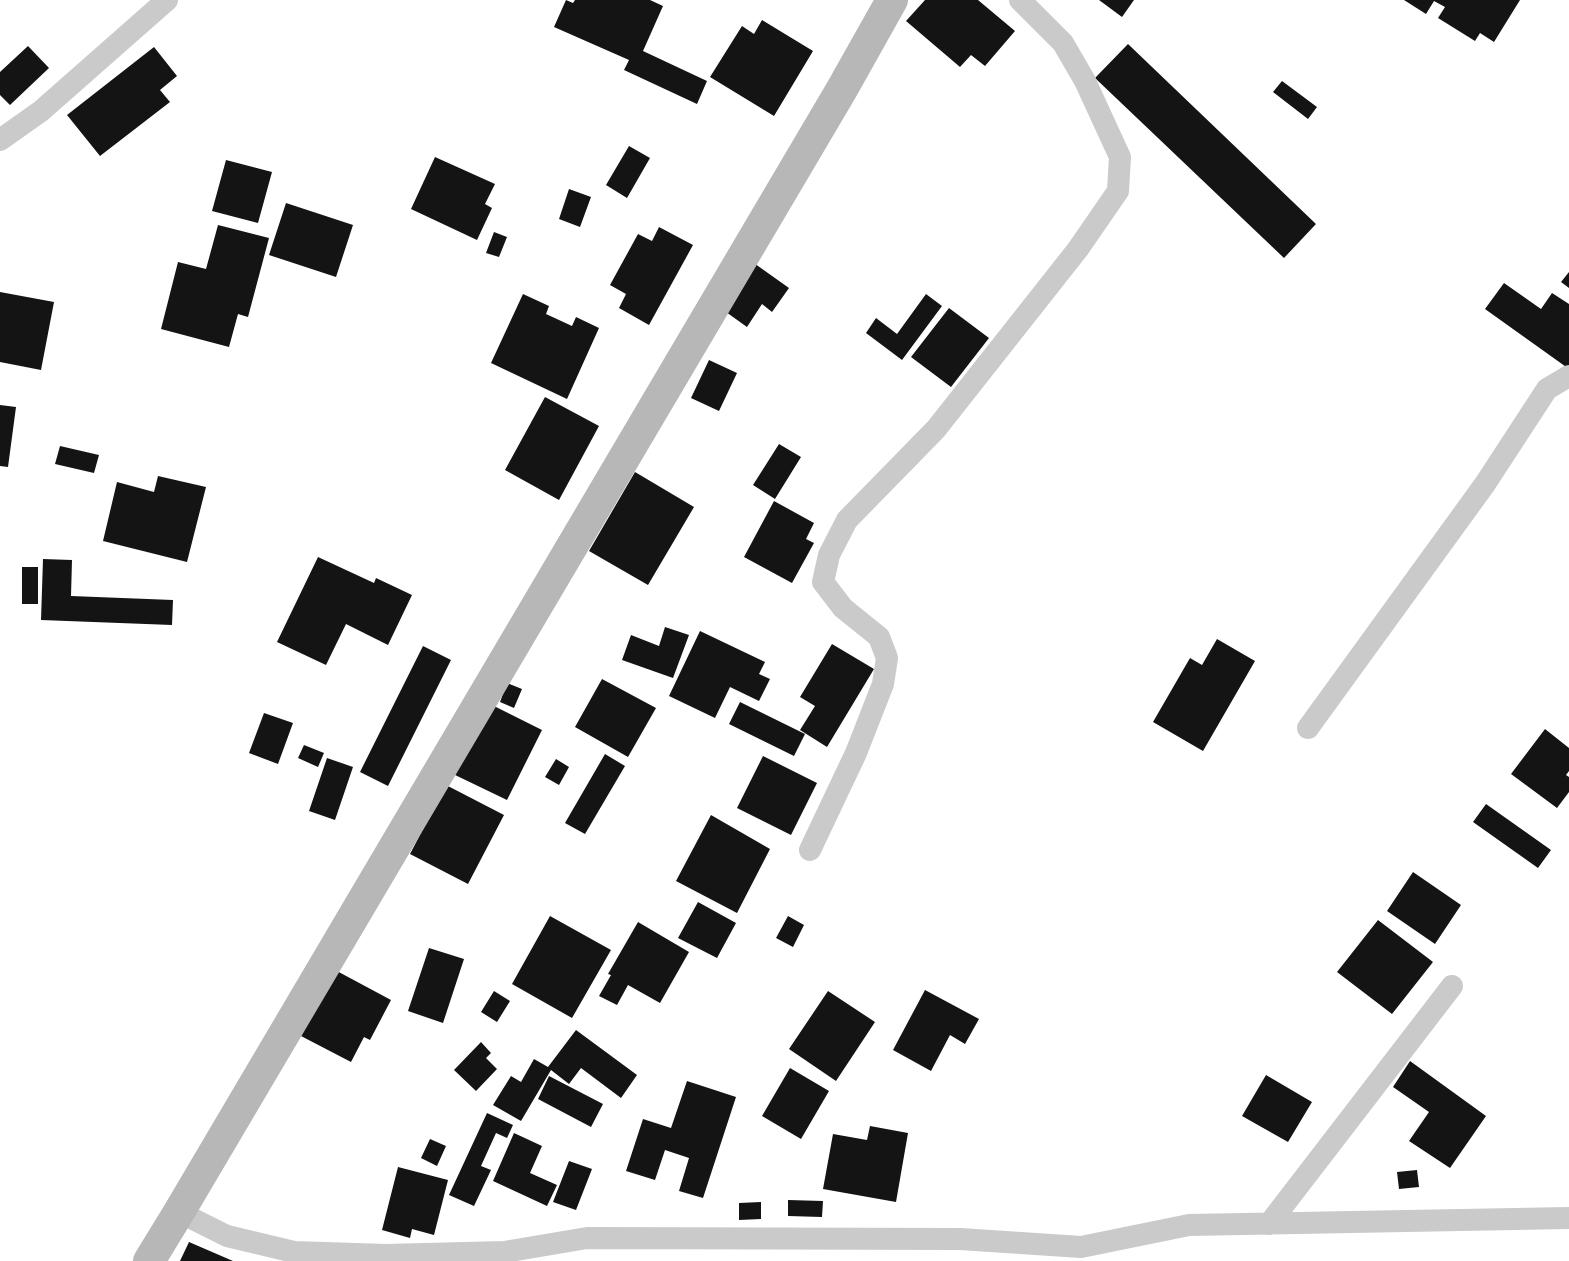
<!DOCTYPE html>
<style>
body{margin:0}
canvas{display:block;background:#fff}
</style>
<canvas width="1569" height="1261"></canvas>
<script>
const ctx = document.querySelector('canvas').getContext('2d');
ctx.lineJoin = 'round';
function paint(path, color) { ctx.fillStyle = color; ctx.fill(path, 'evenodd'); }
const poly = rows => new Path2D(rows.map(r => 'M' + r).join(''));
function stroke(path, color, width, dash) { ctx.strokeStyle = color; ctx.lineWidth = width; ctx.lineCap = dash ? 'butt' : 'round'; ctx.setLineDash(dash || []); ctx.stroke(path); }
const building = poly([
 [566,0,573,3,575,0,650,0,663,6,643,51,707,81,697,104,624,70,629,60,554,27],
 [925,0,978,0,1015,31,985,66,971,55,960,67,906,21],
 [1099,0,1134,0,1122,17],
 [1404,0,1520,0,1494,42,1480,33,1475,41,1438,18,1445,7,1434,1,1426,14],
 [762,20,813,51,774,116,710,77,742,26,754,34],
 [1128,44,1316,224,1284,258,1095,78],
 [28,46,49,68,10,105,0,95,0,72],
 [154,47,177,76,160,90,170,102,100,156,67,115],
 [1282,81,1317,107,1308,119,1273,92],
 [629,146,650,158,627,198,606,185],
 [435,157,495,184,485,204,492,208,477,240,411,209],
 [226,160,272,172,258,223,212,211],
 [569,189,591,197,580,227,559,219],
 [286,203,353,225,336,277,269,255],
 [218,225,269,238,248,317,238,314,229,347,161,329,178,262,206,269],
 [659,227,693,245,649,325,619,308,626,294,610,285,638,234,652,241],
 [494,232,507,237,499,257,486,253],
 [751,261,789,288,772,312,762,304,747,327,719,307],
 [1569,272,1569,288,1561,282],
 [1504,283,1541,309,1552,293,1569,304,1569,369,1485,309],
 [0,292,54,302,41,370,0,362],
 [523,294,549,306,546,314,572,326,576,317,599,328,567,399,491,363],
 [926,294,942,306,902,360,866,333,876,318,897,334],
 [949,308,989,338,951,387,911,357],
 [709,360,737,373,719,411,691,398],
 [545,397,599,426,559,500,505,470],
 [0,405,16,407,8,467,0,466],
 [779,444,801,457,775,499,753,485],
 [60,446,99,455,94,473,55,464],
 [635,472,694,507,648,585,589,551],
 [158,476,206,487,187,562,103,541,117,482,154,492],
 [774,501,814,523,806,539,814,543,792,583,744,557],
 [318,557,374,583,376,578,412,595,388,645,346,624,326,665,277,642],
 [43,559,72,560,71,596,173,600,172,625,41,620],
 [22,567,38,567,38,604,22,604],
 [665,627,689,635,673,678,622,660,631,635,659,646],
 [700,631,765,662,759,674,770,679,759,701,730,687,715,718,669,696],
 [1217,639,1255,661,1203,751,1153,722,1190,658,1202,665],
 [832,644,874,669,827,747,800,730,815,706,800,697],
 [423,646,451,660,388,786,360,772],
 [602,679,656,708,628,757,575,727],
 [507,683,522,689,514,708,500,702],
 [740,702,805,734,794,756,729,724],
 [488,703,542,730,507,800,453,774],
 [264,713,293,723,278,764,249,753],
 [1545,729,1569,748,1569,771,1566,775,1569,777,1569,792,1557,808,1511,774],
 [304,745,324,753,318,767,298,758],
 [605,754,625,766,585,834,565,823],
 [763,756,817,783,791,835,737,808],
 [327,758,353,767,335,820,309,811],
 [556,759,569,767,559,785,545,777],
 [446,785,504,815,468,884,410,854],
 [1486,804,1551,850,1538,868,1473,822],
 [711,815,770,849,737,913,676,881],
 [1413,872,1461,905,1435,944,1387,911],
 [698,902,736,923,717,958,678,938],
 [550,916,611,950,572,1018,512,984],
 [788,916,804,925,793,947,776,938],
 [1378,920,1433,962,1392,1014,1337,972],
 [638,922,689,952,660,1003,628,985,617,1005,599,996,611,975,608,974],
 [429,948,464,959,443,1023,408,1011],
 [335,970,391,1000,370,1040,364,1037,351,1062,301,1036],
 [925,990,979,1019,965,1044,950,1035,931,1071,893,1050],
 [494,991,510,1001,497,1022,481,1012],
 [828,991,875,1022,836,1081,789,1049],
 [576,1030,637,1075,621,1098,581,1068,569,1084,551,1070,521,1121,493,1105,511,1076,521,1082,534,1059,548,1067],
 [481,1042,491,1053,486,1058,497,1069,476,1091,454,1070],
 [1410,1061,1486,1116,1450,1168,1409,1141,1429,1112,1393,1087],
 [790,1068,829,1091,801,1139,762,1116],
 [1266,1075,1312,1102,1288,1142,1242,1116],
 [549,1076,603,1104,591,1127,538,1099],
 [687,1081,736,1097,703,1198,679,1191,689,1158,665,1150,655,1180,626,1171,643,1119,671,1128],
 [487,1113,513,1125,507,1138,496,1133,481,1166,491,1170,474,1206,449,1195],
 [870,1126,908,1133,896,1202,823,1189,833,1134,867,1140],
 [514,1133,542,1146,530,1173,557,1185,547,1206,493,1181],
 [430,1139,446,1146,437,1166,421,1158],
 [569,1161,592,1169,576,1210,553,1202],
 [398,1167,448,1180,434,1235,412,1229,410,1238,382,1230],
 [1417,1170,1419,1187,1399,1189,1397,1172],
 [788,1200,823,1201,822,1217,788,1216],
 [761,1202,761,1219,739,1220,739,1203],
 [189,1242,233,1261,180,1261]
]);
const minor = poly([
 [0,140,41,111,167,0],
 [1308,728,1485,484,1547,389,1569,376],
 [810,850,856,753,883,684,887,658,879,637,843,608,823,582,829,555,847,520,936,429,1078,249,1118,191,1120,157,1085,81,1063,43,1020,0],
 [179,1212,227,1236,294,1252,386,1255,504,1252,587,1238,960,1239,1081,1247,1189,1225,1569,1218],
 [1269,1224,1452,986]
]);
const secondary = poly([
 [149,1261,179,1212,842,89,892,0]
]);
paint(building, '#141414');
stroke(minor, '#cacaca', 22);
stroke(secondary, '#b7b7b7', 32);
</script>
